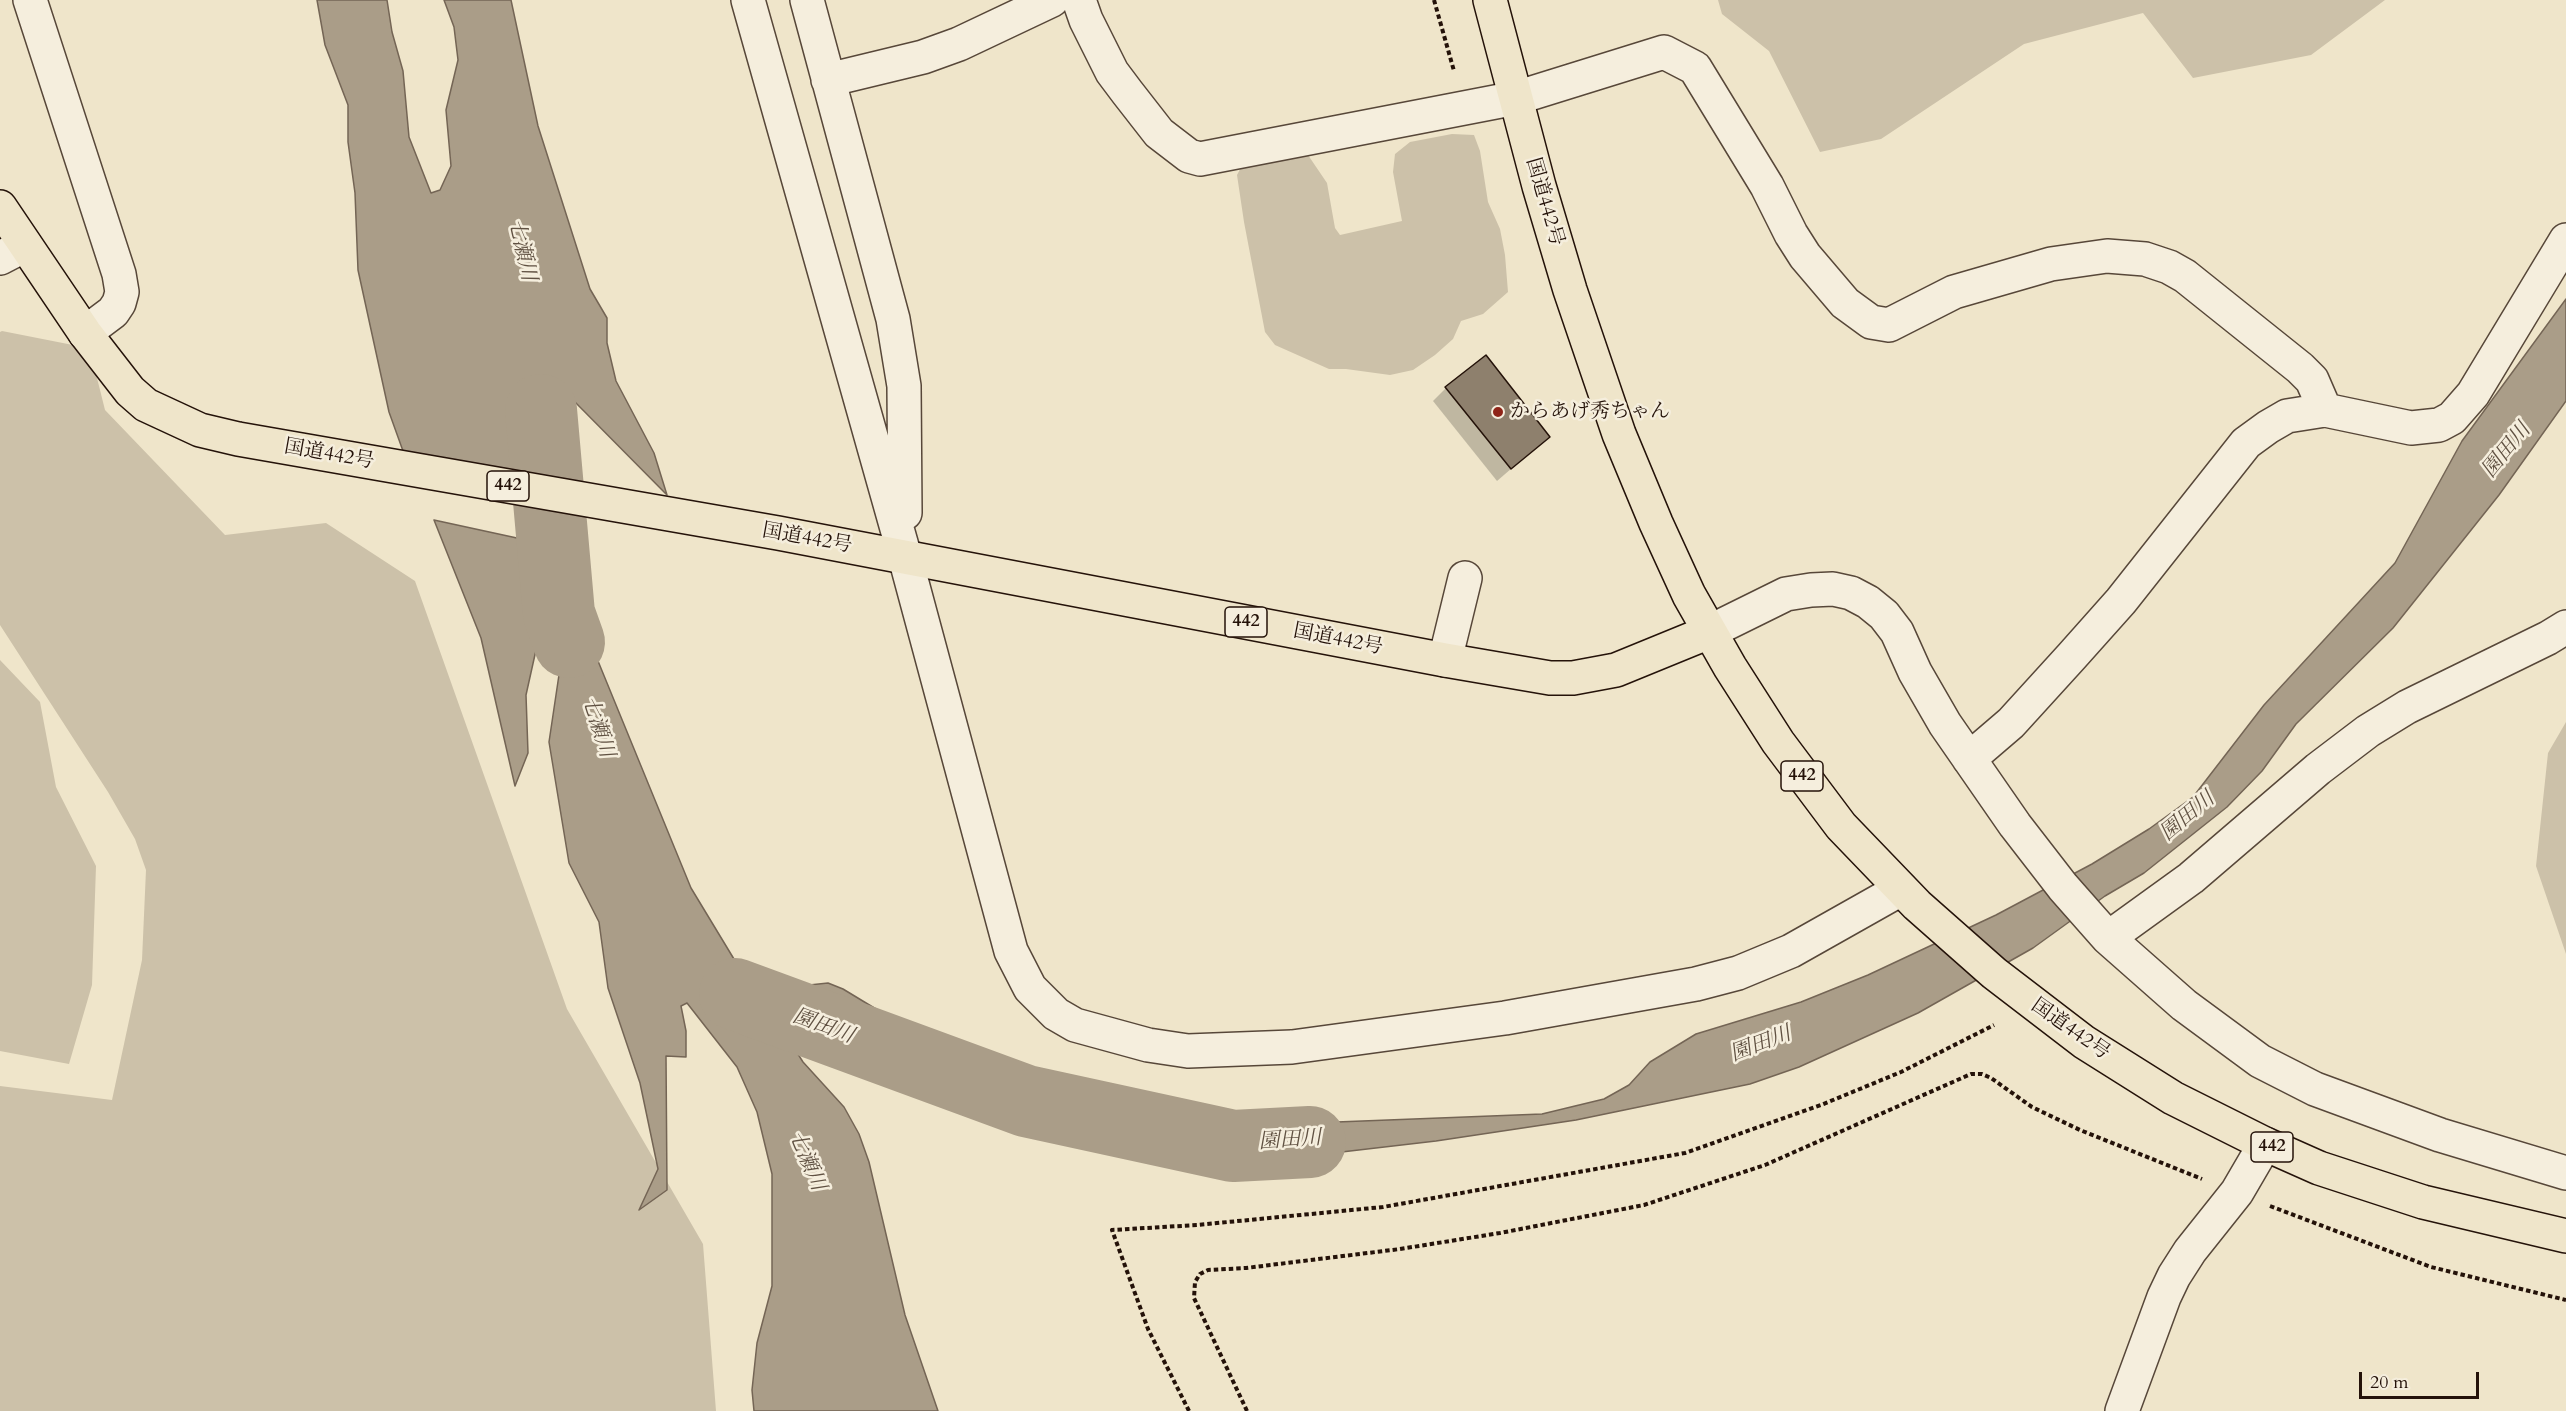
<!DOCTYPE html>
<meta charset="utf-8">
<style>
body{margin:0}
#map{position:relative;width:2566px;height:1411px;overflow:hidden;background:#efe5ca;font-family:Cardo,serif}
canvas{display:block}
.scale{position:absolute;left:2359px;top:1372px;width:120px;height:27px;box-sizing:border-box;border:3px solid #241209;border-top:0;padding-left:8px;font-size:18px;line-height:21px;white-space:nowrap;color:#241209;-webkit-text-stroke:4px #f5eedd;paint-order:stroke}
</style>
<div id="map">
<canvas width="2566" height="1411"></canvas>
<div class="scale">20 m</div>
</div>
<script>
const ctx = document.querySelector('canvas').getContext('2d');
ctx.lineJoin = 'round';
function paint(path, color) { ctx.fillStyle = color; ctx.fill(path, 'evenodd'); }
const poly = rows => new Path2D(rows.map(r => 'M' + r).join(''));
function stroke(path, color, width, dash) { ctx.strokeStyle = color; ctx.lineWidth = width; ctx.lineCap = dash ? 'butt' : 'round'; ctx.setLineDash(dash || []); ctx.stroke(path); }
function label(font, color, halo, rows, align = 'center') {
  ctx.font = font + ' Cardo,"Noto Serif JP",serif'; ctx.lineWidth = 5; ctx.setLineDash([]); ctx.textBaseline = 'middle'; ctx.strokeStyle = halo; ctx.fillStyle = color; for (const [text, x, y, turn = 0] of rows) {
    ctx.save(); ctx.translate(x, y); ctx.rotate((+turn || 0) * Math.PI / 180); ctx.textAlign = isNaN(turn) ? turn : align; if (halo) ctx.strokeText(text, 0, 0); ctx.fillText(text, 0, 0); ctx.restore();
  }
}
const green = poly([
 [1718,0,2385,0,2311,55,2193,78,2143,13,2024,44,1881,139,1820,152,1769,51,1722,14],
 [1452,134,1474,135,1480,151,1488,202,1500,229,1505,255,1508,292,1483,314,1461,321,1453,339,1435,355,1413,370,1390,375,1346,369,1329,369,1275,345,1265,332,1244,222,1237,175,1247,156,1308,155,1327,183,1335,228,1340,235,1402,221,1393,172,1395,154,1410,142],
 [2,331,83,347,96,374,105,410,225,535,326,523,415,581,567,1009,703,1244,716,1411,0,1411,0,1086,112,1100,142,960,146,870,135,839,108,792,0,625,0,332],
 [0,660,40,702,56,787,96,866,92,985,69,1064,0,1051],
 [2566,722,2566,954,2536,866,2548,753]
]);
const water = poly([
 [317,0,387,0,392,32,403,71,409,137,431,193,440,190,451,166,446,110,458,60,454,27,444,0,511,0,538,126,590,289,607,318,607,343,616,381,654,453,667,495,570,397,555,390,549,413,559,478,403,451,389,412,358,270,355,193,348,142,348,105,325,45,317,0],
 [2566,299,2566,401,2499,495,2393,628,2296,724,2262,771,2227,807,2144,873,2105,896,2033,948,1918,1013,1799,1067,1750,1084,1576,1120,1436,1141,1290,1158,1244,1158,1223,1152,1192,1125,1178,1119,1088,1121,1009,1115,974,1105,949,1087,903,1047,866,1030,838,1012,792,1011,775,1018,803,1062,844,1107,859,1134,869,1162,905,1315,938,1411,754,1411,752,1390,757,1343,772,1286,772,1174,757,1112,737,1067,687,1003,681,1006,686,1031,686,1057,666,1056,667,1190,639,1210,658,1169,640,1083,608,988,599,922,569,863,549,742,560,668,540,632,526,695,528,753,515,786,481,638,434,520,563,548,598,661,691,888,740,969,760,986,772,989,828,983,843,989,909,1029,941,1059,1007,1088,1056,1097,1110,1097,1170,1106,1219,1110,1261,1120,1311,1123,1542,1114,1604,1099,1629,1085,1650,1062,1696,1034,1801,1002,1868,975,1996,915,2092,864,2149,829,2193,797,2264,705,2395,563,2462,441,2566,299]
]);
const shadow = poly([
 [1446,388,1548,437,1497,481,1433,401]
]);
const river = poly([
 [541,410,559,614,569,642],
 [735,994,1026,1101,1233,1146,1310,1142]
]);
const building = poly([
 [1486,355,1550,437,1511,469,1445,387,1486,355]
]);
const path = poly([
 [1434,0,1454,71],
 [2270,1206,2431,1267,2566,1300],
 [1189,1411,1148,1329,1112,1230,1197,1225,1383,1207,1685,1153,1821,1105,1901,1072,1994,1025],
 [1247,1411,1194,1298,1195,1282,1200,1274,1208,1270,1246,1268,1400,1249,1500,1233,1644,1205,1765,1165,1971,1074,1982,1074,1991,1078,2032,1107,2080,1130,2202,1179]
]);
const minor = poly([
 [30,0,119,274,122,292,119,303,113,312,85,333],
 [748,0,905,557,1011,951,1030,988,1056,1014,1075,1025,1148,1045,1188,1051,1292,1047,1505,1018,1696,984,1738,973,1791,951,1901,889],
 [807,0,893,319,904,386,905,513],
 [1079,0,1086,20,1112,72,1127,92,1159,133,1189,156,1200,159,1516,98,1664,52,1695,68,1767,186,1791,234,1805,256,1845,303,1871,322,1889,325,1954,292,2051,264,2107,256,2145,259,2169,267,2185,276,2300,368,2312,380,2325,410],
 [828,80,923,57,959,44,1052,0],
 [0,258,25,245],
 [1709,632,1786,594,1811,590,1833,589,1851,593,1868,602,1884,615,1897,632,1915,672,1945,724,2015,825,2063,887,2108,938,2184,1005,2260,1061,2315,1089,2440,1135,2566,1173],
 [1445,660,1465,578],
 [1969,759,2011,723,2072,656,2121,601,2246,443,2268,427,2287,416,2325,410,2411,428,2439,425,2452,418,2473,394,2566,240],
 [2108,938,2191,878,2318,769,2368,731,2407,707,2548,638,2566,627],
 [2122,1411,2164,1297,2174,1276,2190,1251,2237,1192,2265,1144]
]);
const highway = poly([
 [1490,0,1539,186,1570,290,1619,434,1656,523,1689,595,1730,667,1778,742,1841,826,1917,905,1994,973,2084,1042,2173,1098,2265,1144,2319,1168,2423,1202,2566,1236],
 [0,207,85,333,130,391,146,405,200,430,238,439,778,533,1445,660,1550,678,1573,678,1616,670,1709,632]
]);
const markers = [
 [1498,412,6,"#8f2418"]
];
const shields = [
 [508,486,42],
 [1246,622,42],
 [1802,776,42],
 [2272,1147,42]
];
const shieldNames = [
 ["442",508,486],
 ["442",1246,622],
 ["442",1802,776],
 ["442",2272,1147]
];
const streetNames = [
 ["国道442号",1544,202,74],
 ["国道442号",329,455,10],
 ["国道442号",807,539,10],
 ["国道442号",1338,640,11],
 ["国道442号",2070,1030,35]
];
const poiNames = [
 ["からあげ秀ちゃん",1510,412]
];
const waterNames = [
 ["七瀬川",521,250,77],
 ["園田川",2507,451,-51],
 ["七瀬川",597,727,72],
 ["園田川",2188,817,-40],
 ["園田川",823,1027,20],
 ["園田川",1761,1045,-21],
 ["園田川",1290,1141,-4],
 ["七瀬川",806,1161,67]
];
paint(green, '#ccc1a9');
paint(water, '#aa9d88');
stroke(water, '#746555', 1.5);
paint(shadow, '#0003');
stroke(river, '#aa9d88', 72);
paint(building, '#8e806d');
stroke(building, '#241209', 1.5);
stroke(minor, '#574739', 36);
stroke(highway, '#241209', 36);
stroke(path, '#241209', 4, [4.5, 3]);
stroke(minor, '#f5eedd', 33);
stroke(highway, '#efe5ca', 33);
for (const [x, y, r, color] of markers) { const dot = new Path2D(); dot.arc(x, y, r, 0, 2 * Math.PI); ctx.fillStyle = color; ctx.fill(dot); stroke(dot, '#f5eedd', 2); }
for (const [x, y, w] of shields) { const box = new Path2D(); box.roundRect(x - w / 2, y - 15, w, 30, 4.5); ctx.fillStyle = '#f5eedd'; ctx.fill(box); stroke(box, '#241209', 1.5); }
label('bold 18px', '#241209', null, shieldNames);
label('20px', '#241209', '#f5eedd', streetNames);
label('20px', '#241209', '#f5eedd', poiNames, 'left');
label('italic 21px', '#605142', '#f5eedd', waterNames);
</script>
